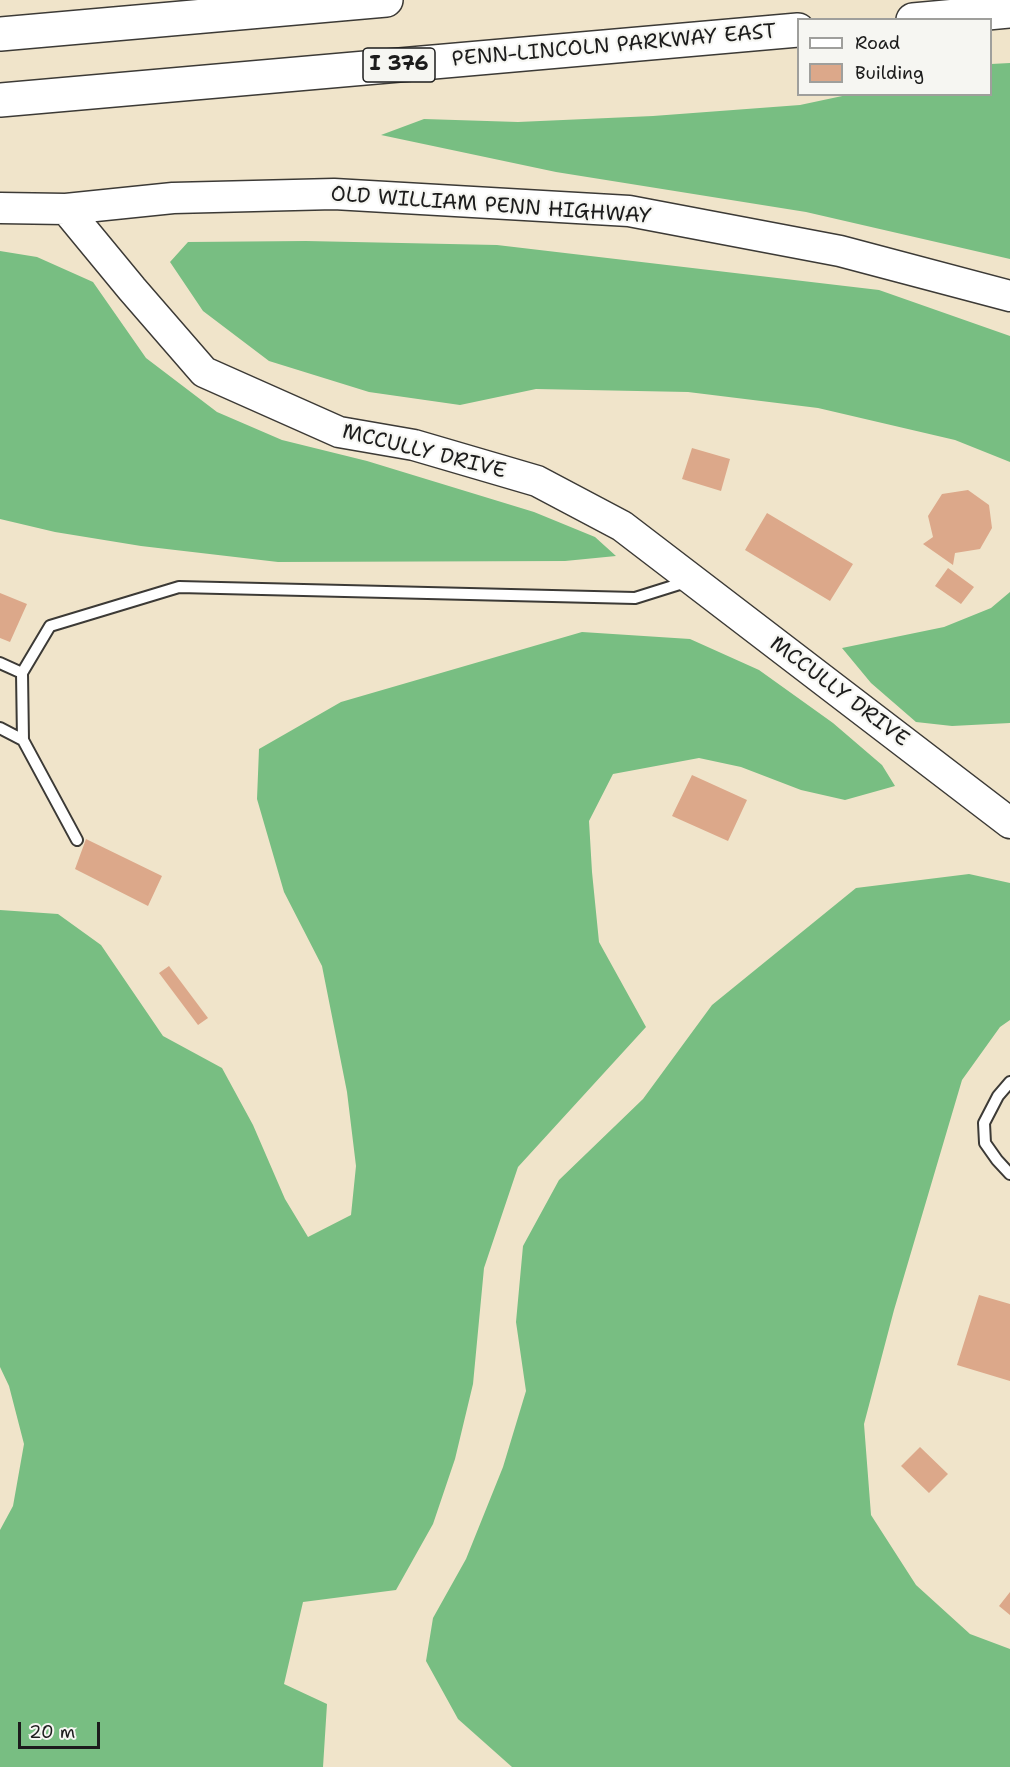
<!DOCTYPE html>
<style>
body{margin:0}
#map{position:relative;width:1010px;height:1767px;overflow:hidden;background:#f0e4ca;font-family:"Shantell Sans",sans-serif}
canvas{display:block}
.legend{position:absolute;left:797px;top:18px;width:195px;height:78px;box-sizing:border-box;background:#f6f6f2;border:2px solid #9f9f9c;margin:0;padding:8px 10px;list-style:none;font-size:18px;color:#1c1c1c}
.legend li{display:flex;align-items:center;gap:12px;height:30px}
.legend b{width:30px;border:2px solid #9f9f9c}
.scale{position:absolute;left:18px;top:1722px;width:82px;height:27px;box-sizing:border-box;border:3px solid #1c1c1c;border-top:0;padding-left:8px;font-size:18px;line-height:21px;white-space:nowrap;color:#1c1c1c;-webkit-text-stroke:4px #f6f6f2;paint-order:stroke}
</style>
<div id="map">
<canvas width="1010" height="1767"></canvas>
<ul class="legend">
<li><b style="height:8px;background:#fff"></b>Road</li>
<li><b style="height:16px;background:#dca88a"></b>Building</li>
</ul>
<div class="scale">20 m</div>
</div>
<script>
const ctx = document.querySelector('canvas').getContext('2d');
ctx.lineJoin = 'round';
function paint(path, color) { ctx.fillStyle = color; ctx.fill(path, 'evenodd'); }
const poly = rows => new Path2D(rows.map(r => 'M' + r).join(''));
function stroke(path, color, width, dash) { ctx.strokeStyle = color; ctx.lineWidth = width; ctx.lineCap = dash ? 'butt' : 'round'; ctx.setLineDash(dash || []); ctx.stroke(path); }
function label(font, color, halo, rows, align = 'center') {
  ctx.font = font + ' "Shantell Sans",sans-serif'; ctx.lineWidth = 4.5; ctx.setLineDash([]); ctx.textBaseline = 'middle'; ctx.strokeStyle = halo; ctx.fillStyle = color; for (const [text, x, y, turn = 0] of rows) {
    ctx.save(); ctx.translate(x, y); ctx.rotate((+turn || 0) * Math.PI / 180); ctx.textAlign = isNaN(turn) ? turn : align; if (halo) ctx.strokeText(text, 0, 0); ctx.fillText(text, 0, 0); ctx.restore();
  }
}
const forest = poly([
 [1010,63,1010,259,806,212,556,172,381,135,424,119,518,122,653,116,800,105,847,95,990,94,991,64],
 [306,241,497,245,879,290,1010,336,1010,462,955,440,818,408,688,392,536,389,460,405,369,392,269,361,203,311,170,262,188,242],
 [0,251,37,257,93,282,146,358,217,412,282,440,367,461,534,512,595,537,616,556,565,561,278,562,141,546,55,532,0,519],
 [1010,592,1010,723,952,726,916,722,871,683,842,648,944,627,991,608],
 [582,632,690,639,759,670,833,723,882,765,895,786,845,800,801,790,741,767,699,758,613,774,589,821,592,872,599,942,646,1027,518,1167,484,1268,473,1384,455,1459,433,1524,396,1590,303,1602,284,1684,327,1704,323,1767,0,1767,0,1530,13,1506,24,1444,9,1386,0,1367,0,910,58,914,101,945,163,1036,222,1068,253,1125,285,1199,308,1237,351,1215,356,1166,347,1092,322,966,284,892,257,799,259,749,341,702],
 [969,874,1010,883,1010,1020,1000,1027,962,1080,894,1310,864,1424,871,1515,916,1585,970,1634,1010,1649,1010,1767,512,1767,458,1719,426,1661,433,1618,466,1559,503,1467,526,1391,516,1322,523,1246,559,1180,643,1099,712,1005,856,888]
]);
const building = poly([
 [692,448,730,459,721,491,682,479],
 [968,490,989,505,992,528,980,549,955,553,953,565,923,544,933,537,928,516,942,494],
 [767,513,853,564,830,601,745,550],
 [948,568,974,587,961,604,935,586],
 [0,593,27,604,10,642,0,638],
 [692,775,747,800,728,841,672,816],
 [86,839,162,876,148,906,75,869],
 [169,966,208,1018,198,1025,159,973],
 [979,1295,1010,1304,1010,1381,957,1365],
 [920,1447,948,1474,929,1493,901,1466],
 [1010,1592,1010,1615,999,1606]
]);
const lane = poly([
 [0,663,22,673],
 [0,728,23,740],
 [77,840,23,740,22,673,50,626,179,587,635,598,686,582],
 [1010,1082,998,1096,984,1123,985,1143,997,1160,1010,1174]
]);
const secondary = poly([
 [0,208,66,209,173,198,334,194,629,211,840,251,1010,296],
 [66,209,132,289,204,372,339,432,414,445,537,481,622,526,1010,823]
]);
const highway = poly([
 [913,20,1010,11],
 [0,34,386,0],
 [0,100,798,30]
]);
const shields = [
 [399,65,72]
];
const shieldNames = [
 ["I 376",399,65]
];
const streetNames = [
 ["PENN-LINCOLN PARKWAY EAST",614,46,-5],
 ["OLD WILLIAM PENN HIGHWAY",491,206,4],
 ["MCCULLY DRIVE",424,452,14],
 ["MCCULLY DRIVE",839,692,37]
];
paint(forest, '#78be82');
paint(building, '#dca88a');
stroke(lane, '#3c3a36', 14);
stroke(secondary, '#3c3a36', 33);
stroke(highway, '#3c3a36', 36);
stroke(lane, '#fff', 10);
stroke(secondary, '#fff', 30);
stroke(highway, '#fff', 33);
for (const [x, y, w] of shields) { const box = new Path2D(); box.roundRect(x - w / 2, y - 17, w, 34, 4.5); ctx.fillStyle = '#f6f6f2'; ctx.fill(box); stroke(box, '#1c1c1c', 1.5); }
label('bold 20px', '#1c1c1c', null, shieldNames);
label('21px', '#1c1c1c', '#f6f6f2', streetNames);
</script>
